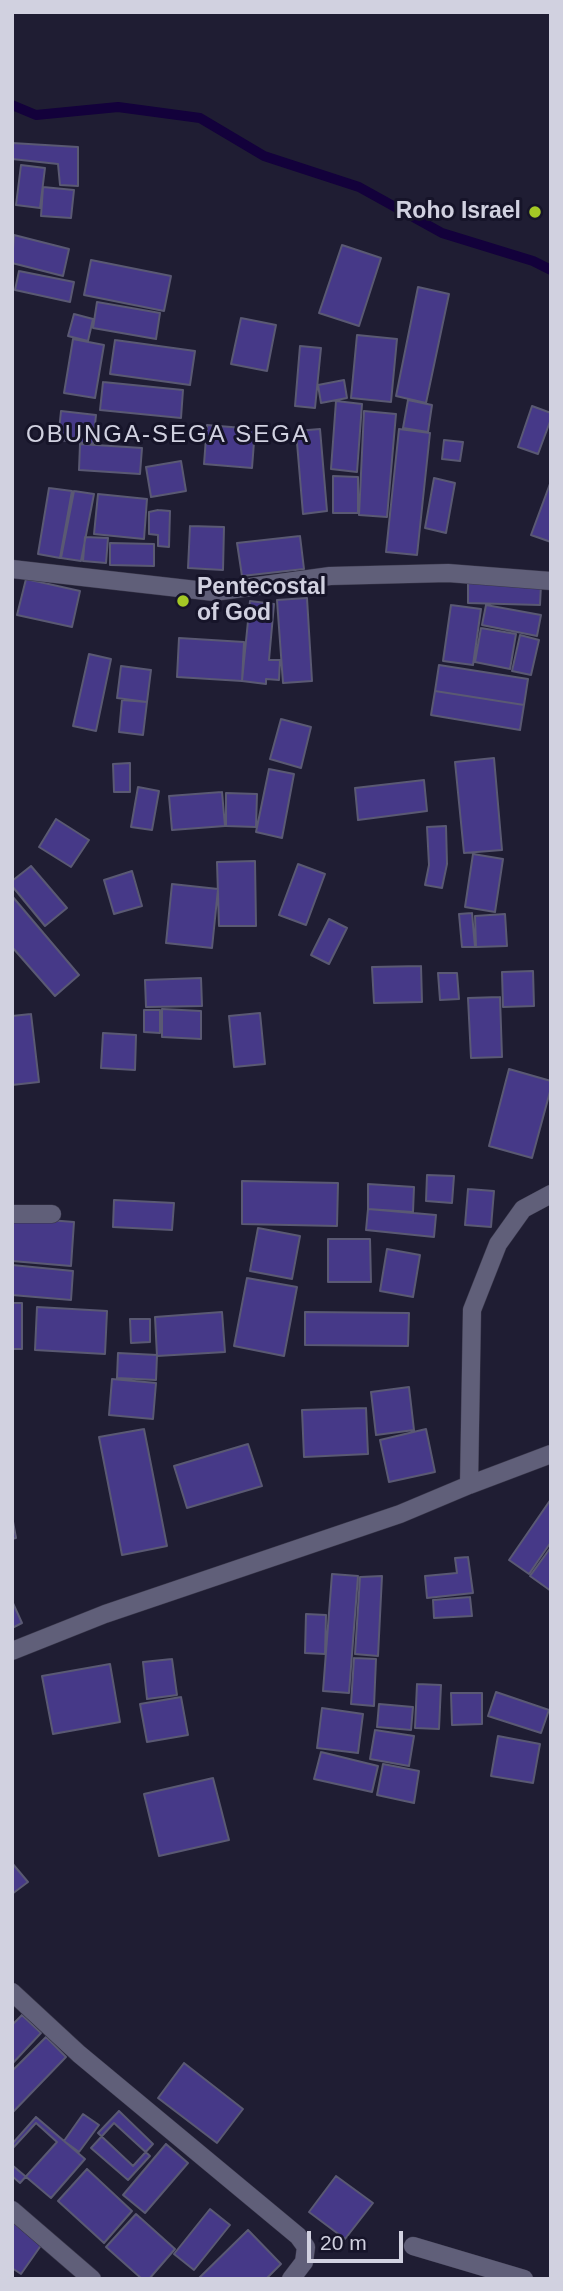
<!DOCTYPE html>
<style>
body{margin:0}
#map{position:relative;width:563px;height:2291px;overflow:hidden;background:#1f1d33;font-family:Helvetica,sans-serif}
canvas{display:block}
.frame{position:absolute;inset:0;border:14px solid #d1d1e0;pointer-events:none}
.scale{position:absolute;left:307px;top:2231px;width:96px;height:32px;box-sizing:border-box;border:4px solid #d1d1e0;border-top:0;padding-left:9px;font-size:21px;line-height:24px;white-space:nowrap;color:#d1d1e0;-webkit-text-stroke:5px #161429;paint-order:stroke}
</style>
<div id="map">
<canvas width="563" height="2291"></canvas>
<div class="frame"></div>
<div class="scale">20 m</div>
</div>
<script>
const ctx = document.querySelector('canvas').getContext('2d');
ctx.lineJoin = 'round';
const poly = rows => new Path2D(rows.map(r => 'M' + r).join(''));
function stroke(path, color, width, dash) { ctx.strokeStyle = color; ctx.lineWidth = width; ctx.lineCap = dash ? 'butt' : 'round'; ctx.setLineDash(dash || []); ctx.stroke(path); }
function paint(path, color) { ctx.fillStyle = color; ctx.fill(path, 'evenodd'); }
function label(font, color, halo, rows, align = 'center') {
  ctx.font = font + ' Helvetica,sans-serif'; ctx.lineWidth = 6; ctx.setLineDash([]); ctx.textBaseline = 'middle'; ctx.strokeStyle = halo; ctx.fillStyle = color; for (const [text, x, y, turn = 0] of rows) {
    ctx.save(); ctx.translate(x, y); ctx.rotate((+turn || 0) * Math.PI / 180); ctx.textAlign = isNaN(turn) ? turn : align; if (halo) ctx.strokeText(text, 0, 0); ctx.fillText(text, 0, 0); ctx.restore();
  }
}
const stream = poly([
 [12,105,36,115,118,107,200,118,264,156,359,187,442,233,533,261,551,270]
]);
const building = poly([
 [12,143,78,147,78,186,60,185,58,164,12,159,12,143],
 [21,165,45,168,40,208,16,205,21,165],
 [43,187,74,190,71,218,41,216,43,187],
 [14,235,69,249,63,276,12,263,14,235],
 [342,245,381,258,359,326,319,313,342,245],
 [91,260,171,276,164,311,84,295,91,260],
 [19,271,74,282,70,302,15,290,19,271],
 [418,287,449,294,426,403,396,396,418,287],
 [97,302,160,313,156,339,93,328,97,302],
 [74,314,93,319,88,341,68,336,74,314],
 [241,318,276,325,267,371,231,364,241,318],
 [357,335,397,339,391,402,351,398,357,335],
 [73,339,104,345,95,398,64,393,73,339],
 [115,340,195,351,190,385,110,374,115,340],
 [300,346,321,348,315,408,295,406,300,346],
 [344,380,347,398,321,403,318,385,344,380],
 [103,382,183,390,181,418,100,410,103,382],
 [408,400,432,405,428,432,403,428,408,400],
 [336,401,362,404,357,472,331,469,336,401],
 [532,406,551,413,551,419,538,454,518,447,532,406],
 [61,411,96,415,93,444,58,440,61,411],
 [364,411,396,414,387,517,359,515,364,411],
 [207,425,255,429,252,468,204,464,207,425],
 [320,429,327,511,303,514,296,431,320,429],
 [399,429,430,433,417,555,386,552,399,429],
 [444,440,463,442,460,461,442,459,444,440],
 [80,444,142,448,140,474,79,470,80,444],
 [181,461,186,491,151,497,146,467,181,461],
 [333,476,358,477,358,513,333,513,333,476],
 [434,478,455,483,446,533,425,528,434,478],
 [551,481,551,542,531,535,551,481],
 [49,488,72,491,60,558,38,554,49,488],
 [74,491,94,494,81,561,61,558,74,491],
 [98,494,147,499,144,539,94,534,98,494],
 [158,510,170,511,169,547,158,546,158,535,149,534,149,512,158,510],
 [190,526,224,527,223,570,188,568,190,526],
 [300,536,304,569,242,576,237,543,300,536],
 [85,537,108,538,106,563,83,561,85,537],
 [110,543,154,544,154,566,110,565,110,543],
 [26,579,80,591,72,627,17,615,26,579],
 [468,583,541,585,540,605,468,603,468,583],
 [307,598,312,681,283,683,277,600,307,598],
 [250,601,274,604,269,660,280,660,279,680,266,679,266,684,242,681,250,601],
 [451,605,481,609,473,665,443,661,451,605],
 [486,605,541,615,537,636,482,625,486,605],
 [481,628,516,634,510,669,475,662,481,628],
 [520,635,539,640,531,675,512,671,520,635],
 [179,638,244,642,242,681,177,677,179,638],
 [89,654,111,659,96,731,73,726,89,654],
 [439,665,528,679,524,705,435,691,439,665],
 [121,666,151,670,147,702,117,698,121,666],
 [435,691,524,705,520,730,431,715,435,691],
 [122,700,147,702,143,735,119,732,122,700],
 [281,719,311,727,301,768,270,759,281,719],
 [494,758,502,850,464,853,455,762,494,758],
 [130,763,130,792,114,792,113,764,130,763],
 [269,769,294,774,282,838,256,832,269,769],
 [424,780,427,811,358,820,355,788,424,780],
 [138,787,159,791,152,830,131,827,138,787],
 [222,792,225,826,172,830,169,796,222,792],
 [226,793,257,794,256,827,226,826,226,793],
 [56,819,89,840,71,867,39,847,56,819],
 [446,826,447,864,442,888,425,885,429,865,427,827,446,826],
 [473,854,503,859,495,912,465,907,473,854],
 [255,861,256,926,219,926,217,862,255,861],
 [298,864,325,874,306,925,279,915,298,864],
 [31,866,67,908,45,926,12,886,12,881,31,866],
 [132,871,142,906,114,914,104,880,132,871],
 [172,884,218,889,212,948,166,943,172,884],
 [12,896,79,975,55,996,12,947,12,896],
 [472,913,475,947,462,947,459,914,472,913],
 [505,914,507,946,476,947,475,916,505,914],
 [329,919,347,928,329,964,311,955,329,919],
 [421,966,422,1002,374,1003,372,967,421,966],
 [533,971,534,1006,503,1007,502,972,533,971],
 [438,973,457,973,459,999,440,1000,438,973],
 [201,978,202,1006,146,1007,145,980,201,978],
 [500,997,502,1057,471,1058,468,998,500,997],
 [162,1009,201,1011,201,1039,162,1037,162,1009],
 [144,1010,160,1010,160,1033,144,1032,144,1010],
 [260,1013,265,1064,234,1067,229,1016,260,1013],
 [31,1014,39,1082,12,1085,12,1016,31,1014],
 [103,1033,136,1035,135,1070,101,1068,103,1033],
 [509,1069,551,1081,551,1088,532,1158,489,1146,509,1069],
 [427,1175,454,1176,452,1203,426,1201,427,1175],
 [242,1181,338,1183,337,1226,242,1224,242,1181],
 [368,1184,414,1187,413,1212,368,1209,368,1184],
 [468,1189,494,1191,491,1227,465,1225,468,1189],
 [114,1200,174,1203,172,1230,113,1227,114,1200],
 [368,1209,436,1215,434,1237,366,1230,368,1209],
 [12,1217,74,1222,71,1266,12,1261,12,1217],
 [258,1228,300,1236,292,1279,250,1271,258,1228],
 [328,1239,370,1239,371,1282,328,1282,328,1239],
 [387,1249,420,1255,413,1297,380,1291,387,1249],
 [12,1265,73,1271,71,1300,12,1295,12,1265],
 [247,1278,297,1287,284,1356,234,1346,247,1278],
 [12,1303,22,1303,22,1349,12,1349,12,1303],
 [37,1307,107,1311,105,1354,35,1350,37,1307],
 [222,1312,225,1352,157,1356,155,1317,222,1312],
 [305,1312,409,1313,408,1346,305,1345,305,1312],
 [130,1319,150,1319,150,1342,131,1343,130,1319],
 [118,1353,157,1355,156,1380,117,1378,118,1353],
 [112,1379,156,1383,153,1419,109,1415,112,1379],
 [409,1387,414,1430,376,1435,371,1392,409,1387],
 [366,1408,368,1454,304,1457,302,1410,366,1408],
 [144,1429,167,1546,122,1555,99,1437,144,1429],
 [426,1429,435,1472,389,1482,380,1440,426,1429],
 [248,1444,262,1486,187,1508,174,1466,248,1444],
 [551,1499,551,1542,529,1574,509,1560,551,1499],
 [12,1516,16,1538,12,1539,12,1516],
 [551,1547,551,1591,530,1576,551,1547],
 [468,1557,473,1593,427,1598,425,1576,457,1573,455,1558,468,1557],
 [332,1574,358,1576,349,1693,323,1691,332,1574],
 [382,1576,378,1656,355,1654,360,1577,382,1576],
 [470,1597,472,1616,434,1618,433,1600,470,1597],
 [12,1601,22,1623,12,1628,12,1601],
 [306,1614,326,1615,325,1654,305,1653,306,1614],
 [354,1658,376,1659,374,1706,351,1704,354,1658],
 [172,1659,177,1695,147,1699,143,1662,172,1659],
 [110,1664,120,1722,53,1734,42,1676,110,1664],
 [417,1684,441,1685,439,1729,415,1728,417,1684],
 [496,1692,549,1710,541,1733,488,1716,496,1692],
 [451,1693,482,1693,482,1724,452,1725,451,1693],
 [181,1697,188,1735,147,1742,140,1704,181,1697],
 [379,1704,413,1707,411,1730,377,1727,379,1704],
 [322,1708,363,1714,358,1753,317,1748,322,1708],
 [375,1730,414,1736,409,1766,370,1759,375,1730],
 [498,1736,540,1744,533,1783,491,1776,498,1736],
 [321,1752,378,1766,372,1792,314,1779,321,1752],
 [383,1764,419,1771,414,1803,377,1795,383,1764],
 [213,1778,229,1840,159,1856,144,1794,213,1778],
 [12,1863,28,1882,12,1894,12,1863],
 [22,2015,41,2033,12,2064,12,2025,22,2015],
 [46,2037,66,2057,12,2113,12,2071,46,2037],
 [184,2063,243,2109,217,2143,158,2098,184,2063],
 [119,2111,153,2144,133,2166,98,2133,119,2111],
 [83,2114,99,2125,79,2152,64,2141,83,2114],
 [36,2117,85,2159,51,2198,12,2165,12,2144,36,2117],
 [36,2123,57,2142,20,2183,12,2176,12,2149,36,2123],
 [114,2123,150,2156,128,2180,91,2148,114,2123],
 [166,2144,188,2163,145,2213,123,2195,166,2144],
 [87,2169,132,2211,104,2243,58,2201,87,2169],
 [336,2176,373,2203,345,2239,309,2212,336,2176],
 [210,2209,230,2225,194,2270,174,2254,210,2209],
 [136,2214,175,2249,149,2279,142,2279,106,2247,136,2214],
 [12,2222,42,2244,21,2274,12,2268,12,2222],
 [248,2230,281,2264,266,2279,198,2279,248,2230]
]);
const minor = poly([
 [12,1214,52,1214],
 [469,1485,472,1310,498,1244,523,1209,551,1194],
 [12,1651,105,1614,400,1514,469,1485,551,1454],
 [12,1992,79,2054,298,2236,306,2247,304,2262,291,2279],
 [12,2210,92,2279],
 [413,2246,524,2279]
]);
const tertiary = poly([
 [12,569,214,592,330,576,448,573,551,581]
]);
const markers = [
 [535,212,7,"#a4c825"],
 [183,601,7,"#a4c825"]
];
const poiNames = [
 ["Roho Israel",521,212],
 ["Pentecostal",197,588,"left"],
 ["of God",197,614,"left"]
];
const neighbourhoodNames = [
 ["OBUNGA-SEGA SEGA",168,435]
];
stroke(stream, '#13013b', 10);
paint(building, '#463988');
stroke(building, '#5a5973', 2);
stroke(minor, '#39374a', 19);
stroke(tertiary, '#39374a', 19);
stroke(minor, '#605f79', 18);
stroke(tertiary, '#605f79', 18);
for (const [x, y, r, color] of markers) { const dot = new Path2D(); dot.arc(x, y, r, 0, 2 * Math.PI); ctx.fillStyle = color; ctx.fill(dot); stroke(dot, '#161429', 2.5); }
label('bold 23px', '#d1d1e0', '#161429', poiNames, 'right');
ctx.letterSpacing = '2px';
label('24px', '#d1d1e0', '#161429', neighbourhoodNames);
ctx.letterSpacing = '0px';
</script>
